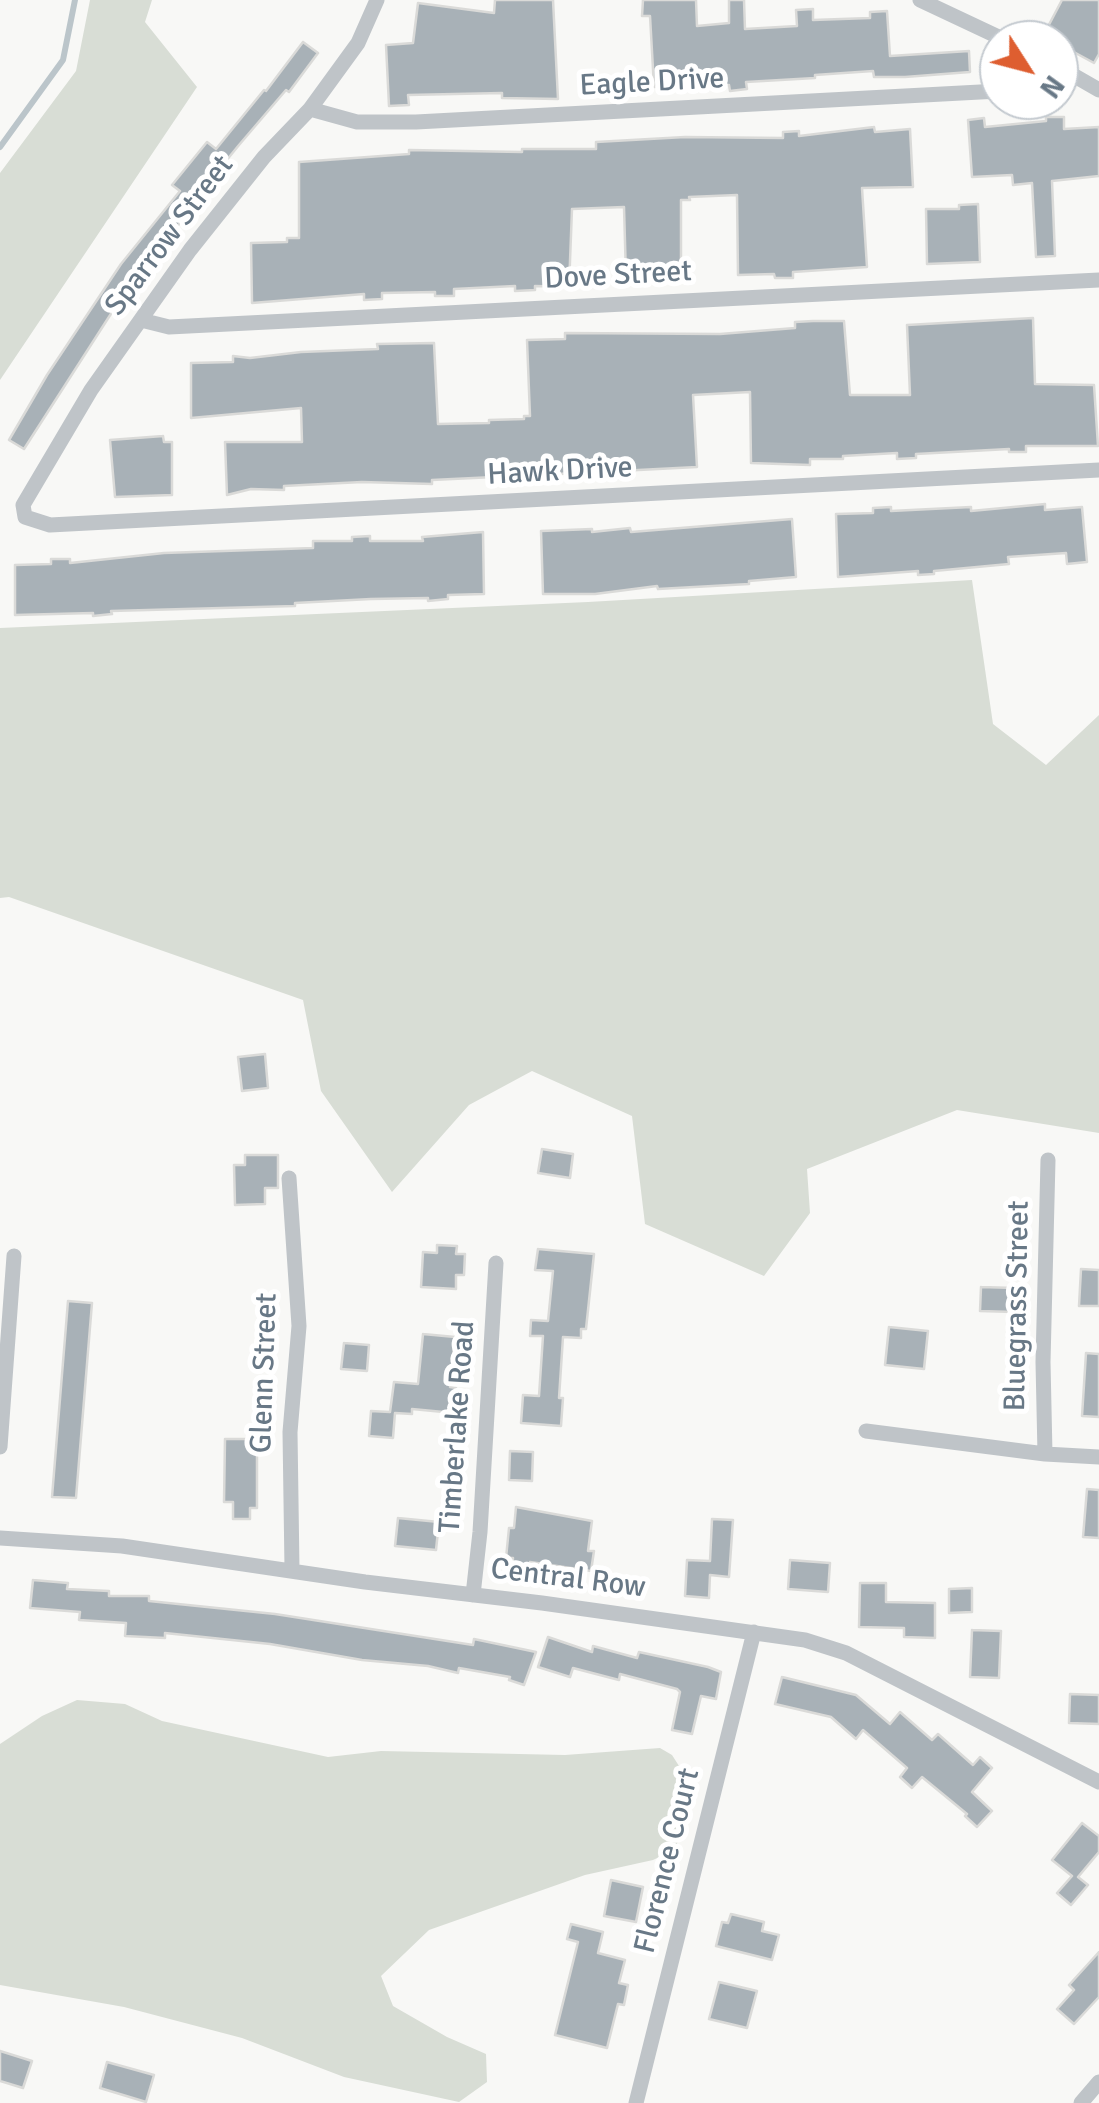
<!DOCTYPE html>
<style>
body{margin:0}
#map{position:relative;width:1099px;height:2103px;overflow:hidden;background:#f8f8f6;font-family:Signika,sans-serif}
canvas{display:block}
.north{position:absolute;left:979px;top:20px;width:100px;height:100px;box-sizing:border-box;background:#fff;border:2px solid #c3c9cf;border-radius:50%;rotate:126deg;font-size:28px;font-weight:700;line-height:40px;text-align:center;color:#687886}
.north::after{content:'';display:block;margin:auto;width:35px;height:45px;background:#de5e30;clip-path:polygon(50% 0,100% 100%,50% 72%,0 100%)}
</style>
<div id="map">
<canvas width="1099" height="2103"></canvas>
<div class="north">N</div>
</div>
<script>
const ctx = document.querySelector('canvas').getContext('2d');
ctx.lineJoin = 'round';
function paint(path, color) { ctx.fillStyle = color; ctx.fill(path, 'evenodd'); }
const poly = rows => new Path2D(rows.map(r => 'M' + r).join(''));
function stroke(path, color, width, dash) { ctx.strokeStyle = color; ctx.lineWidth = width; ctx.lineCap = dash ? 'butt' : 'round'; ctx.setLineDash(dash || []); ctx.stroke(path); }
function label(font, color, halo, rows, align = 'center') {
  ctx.font = font + ' Signika,sans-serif'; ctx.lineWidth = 10; ctx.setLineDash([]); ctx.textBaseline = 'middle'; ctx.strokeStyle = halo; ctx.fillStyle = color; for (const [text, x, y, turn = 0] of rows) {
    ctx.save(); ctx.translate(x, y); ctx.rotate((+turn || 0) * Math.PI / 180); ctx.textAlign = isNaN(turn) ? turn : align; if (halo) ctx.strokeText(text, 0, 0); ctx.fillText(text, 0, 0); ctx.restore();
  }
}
const green = poly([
 [90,0,152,0,145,22,197,87,0,380,0,173,76,71],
 [972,580,993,724,1046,765,1099,715,1099,1133,957,1110,807,1169,810,1213,764,1276,645,1224,632,1116,532,1071,469,1105,392,1192,321,1091,303,1000,9,897,0,898,0,628,588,602],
 [77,1700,125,1704,162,1721,328,1757,381,1751,565,1755,660,1748,672,1755,688,1780,689,1817,674,1850,653,1860,585,1875,429,1930,381,1976,393,2006,447,2037,486,2054,487,2082,459,2102,344,2077,242,2038,124,2007,0,1985,0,1744,42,1716]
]);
const stream = poly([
 [0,147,63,60,75,0]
]);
const building = poly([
 [495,0,553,0,558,99,502,98,502,93,408,95,409,105,389,106,386,45,413,43,418,3,494,13,495,0],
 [643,0,696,0,697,26,729,23,729,0,744,0,745,29,797,26,796,10,813,9,813,20,870,18,870,12,887,11,890,56,969,51,970,72,905,77,874,77,873,71,815,75,815,78,746,82,747,89,730,91,729,85,654,87,650,16,642,16,643,0],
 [1062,0,1099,0,1099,54,1094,63,1059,44,1059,40,1043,36,1062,0],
 [303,42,318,53,289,92,286,90,239,145,181,216,184,218,145,266,143,264,24,449,9,440,47,375,121,264,180,191,172,185,207,142,216,149,264,90,266,91,303,42],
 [1046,117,1064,117,1064,129,1099,127,1099,176,1052,181,1055,256,1036,257,1032,183,1013,185,1012,175,972,177,968,120,984,118,985,127,1046,121,1046,117],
 [874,127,875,132,910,129,913,187,862,188,867,267,793,272,793,278,775,278,774,274,738,275,737,195,689,197,690,200,681,200,681,278,626,277,624,207,572,209,569,287,535,286,535,290,515,291,515,286,454,289,454,296,435,296,435,292,382,293,382,299,364,300,364,294,252,303,251,243,287,242,287,238,299,238,299,162,409,154,409,150,522,152,522,149,596,149,596,142,685,137,783,138,783,132,799,131,799,136,874,127],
 [978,204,980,262,927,264,926,209,959,209,959,205,978,204],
 [1033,318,1035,384,1094,385,1098,446,1026,446,1026,452,1009,452,1009,449,916,454,916,458,897,459,897,453,843,456,843,459,810,459,810,465,751,463,750,392,693,395,697,467,619,471,619,478,599,478,598,472,432,480,432,484,362,482,284,486,284,490,251,489,227,495,225,442,302,442,301,408,191,418,191,363,233,362,233,356,250,358,301,352,378,349,377,344,434,343,438,424,489,423,489,420,524,419,524,416,530,416,527,340,565,339,565,333,720,334,795,328,795,322,813,321,844,321,850,395,910,395,907,325,1033,318],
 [163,436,164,442,172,442,172,495,115,497,110,440,163,436],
 [1045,504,1045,510,1082,507,1087,562,1067,564,1066,553,1008,557,1009,564,934,571,934,574,918,575,918,571,838,577,836,514,873,513,873,508,891,507,891,511,971,507,971,511,1045,504],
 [792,519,796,577,749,581,749,584,658,589,657,586,595,594,543,594,541,531,592,529,592,532,630,528,631,532,792,519],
 [483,532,484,594,448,595,448,599,428,601,428,598,371,599,295,603,295,606,111,611,112,614,93,616,93,613,15,615,15,565,51,564,51,559,70,559,70,563,164,553,313,548,313,541,352,541,352,537,370,536,370,541,423,541,422,537,483,532],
 [265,1054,268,1088,242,1091,238,1057,265,1054],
 [542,1149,573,1154,570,1178,538,1173,542,1149],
 [245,1155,278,1155,278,1188,265,1188,265,1204,235,1205,234,1165,245,1165,245,1155],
 [437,1245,457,1246,456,1254,465,1254,464,1275,456,1275,456,1289,421,1287,423,1252,437,1253,437,1245],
 [538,1249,594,1254,586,1329,581,1329,581,1338,563,1337,559,1398,563,1398,561,1426,521,1423,523,1395,539,1396,543,1336,530,1336,531,1320,548,1321,553,1271,535,1270,538,1249],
 [1081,1269,1099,1270,1099,1306,1079,1306,1081,1269],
 [981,1287,1015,1288,1014,1312,980,1311,981,1287],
 [68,1301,92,1303,76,1498,52,1497,68,1301],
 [889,1327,928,1331,924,1369,885,1365,889,1327],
 [423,1334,455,1337,450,1387,456,1388,454,1413,412,1409,412,1414,395,1413,393,1438,369,1436,371,1411,390,1412,394,1382,418,1384,423,1334],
 [344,1343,369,1345,367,1371,341,1369,344,1343],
 [1086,1353,1099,1354,1099,1417,1082,1416,1086,1353],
 [225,1439,257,1439,257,1508,250,1508,250,1519,233,1519,233,1502,224,1502,225,1439],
 [510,1451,533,1452,532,1481,509,1480,510,1451],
 [1087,1489,1099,1490,1099,1538,1083,1537,1087,1489],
 [516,1507,592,1521,588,1551,594,1551,591,1571,530,1562,529,1570,512,1569,513,1558,506,1558,509,1528,514,1528,516,1507],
 [398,1518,439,1522,436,1550,395,1546,398,1518],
 [712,1519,733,1520,729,1577,710,1575,709,1598,685,1596,687,1560,710,1561,712,1519],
 [790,1560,830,1563,828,1592,788,1589,790,1560],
 [33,1580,68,1583,67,1589,109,1591,109,1596,149,1596,149,1601,275,1614,473,1645,474,1639,536,1652,524,1685,509,1680,510,1677,459,1668,458,1673,428,1666,362,1660,270,1644,165,1633,165,1638,125,1636,126,1623,79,1620,80,1612,30,1608,33,1580],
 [860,1583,886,1583,886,1602,935,1603,935,1638,904,1637,904,1628,859,1627,860,1583],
 [972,1588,972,1612,949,1613,949,1589,972,1588],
 [972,1630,1001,1631,999,1678,970,1677,972,1630],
 [548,1637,592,1652,593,1646,637,1658,639,1652,708,1667,721,1672,716,1699,701,1696,692,1734,672,1730,680,1692,677,1689,620,1674,619,1680,573,1668,570,1677,538,1667,548,1637],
 [782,1677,856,1695,890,1724,900,1712,932,1740,938,1734,973,1765,980,1757,992,1768,972,1792,992,1811,977,1827,965,1816,967,1814,922,1777,912,1788,900,1777,907,1768,863,1730,856,1739,831,1717,775,1704,782,1677],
 [1070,1694,1099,1695,1099,1724,1069,1723,1070,1694],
 [1082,1823,1099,1836,1099,1852,1078,1877,1088,1885,1071,1905,1057,1893,1072,1876,1052,1860,1082,1823],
 [611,1880,643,1887,636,1922,604,1916,611,1880],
 [731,1914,764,1922,762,1931,779,1935,772,1960,716,1946,722,1922,728,1923,731,1914],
 [571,1924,603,1932,598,1953,625,1960,619,1983,628,1985,624,2005,618,2004,607,2048,555,2035,578,1942,567,1939,571,1924],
 [1099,1952,1099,1997,1074,2024,1057,2009,1074,1990,1069,1985,1099,1952],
 [719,1982,757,1991,747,2028,709,2019,719,1982],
 [0,2051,32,2061,23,2088,0,2081,0,2051],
 [107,2062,154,2075,146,2102,100,2088,107,2062]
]);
const minor = poly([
 [377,0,358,43,310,109,264,157,190,250,91,390,23,505,25,517,50,525,1099,470],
 [920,0,1005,40],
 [1059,67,1099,90],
 [310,109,357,122,416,122,999,91],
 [141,320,169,327,1099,280],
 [289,1178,299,1326,290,1432,292,1569],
 [866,1431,1045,1454,1099,1457],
 [0,1447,14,1256],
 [1045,1454,1043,1362,1048,1160],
 [0,1538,122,1546,365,1582,542,1603,805,1640,846,1653,1099,1782],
 [473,1595,480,1532,496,1263],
 [636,2103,754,1632],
 [1081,2103,1099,2082]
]);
const streetNames = [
 ["Eagle Drive",652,83,-3],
 ["Sparrow Street",170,236,-53],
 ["Dove Street",618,276,-3],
 ["Hawk Drive",560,472,-3],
 ["Bluegrass Street",1018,1306,-89],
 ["Glenn Street",265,1373,-88],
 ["Timberlake Road",458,1427,-86],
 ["Central Row",568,1579,7],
 ["Florence Court",668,1861,-76]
];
paint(green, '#d8ddd5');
stroke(stream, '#bbc5ca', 6);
paint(building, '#a8b1b7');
stroke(building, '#dadad8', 2.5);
stroke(minor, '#bfc4c8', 15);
label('30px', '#687886', '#fff', streetNames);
</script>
